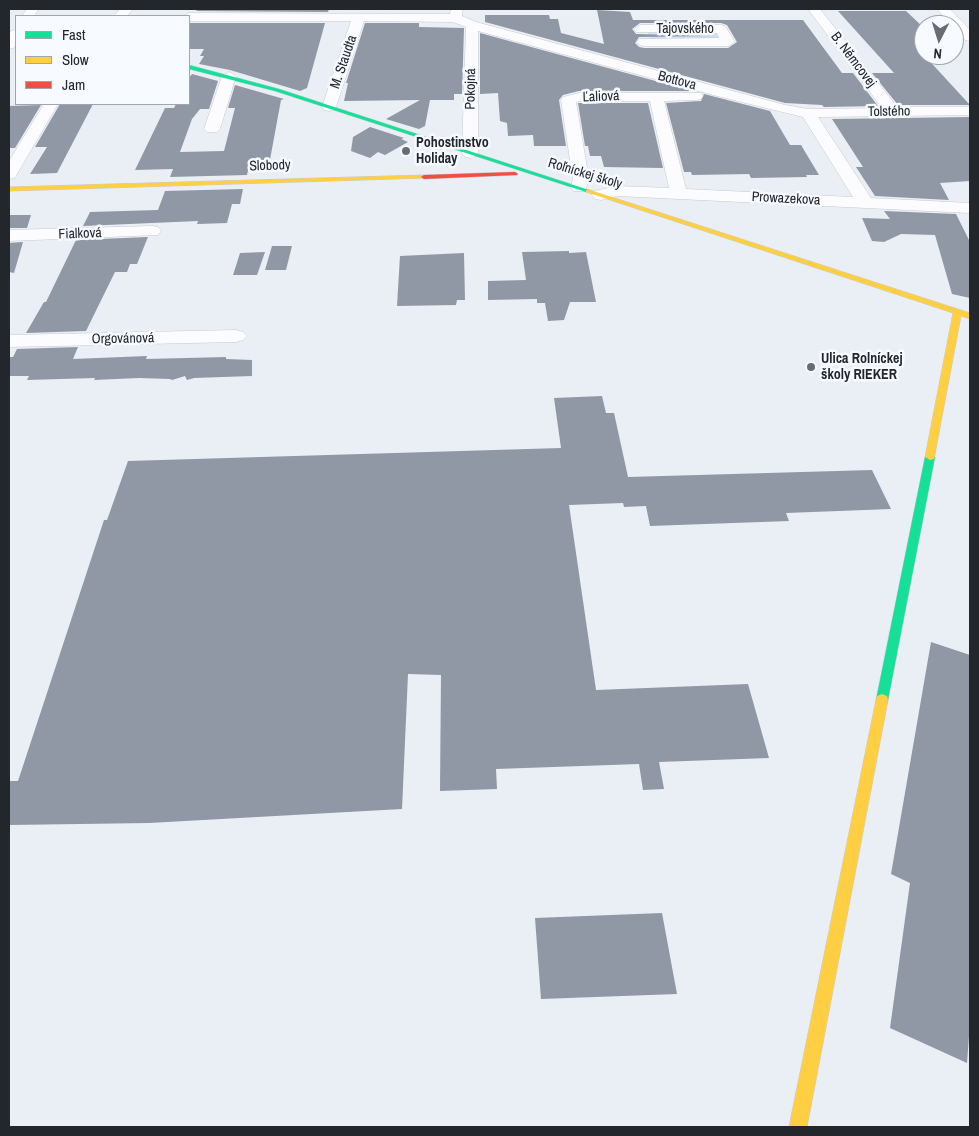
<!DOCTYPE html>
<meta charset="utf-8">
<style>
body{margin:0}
#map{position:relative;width:979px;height:1136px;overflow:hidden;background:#eaeef5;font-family:"Archivo Narrow",sans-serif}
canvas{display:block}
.frame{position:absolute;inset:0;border:10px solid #23262b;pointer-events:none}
.legend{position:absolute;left:15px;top:15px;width:175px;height:90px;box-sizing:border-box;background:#f7faff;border:1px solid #a2a5aa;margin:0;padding:6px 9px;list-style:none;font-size:15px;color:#23262b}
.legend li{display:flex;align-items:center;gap:10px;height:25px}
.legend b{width:25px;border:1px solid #a2a5aa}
.north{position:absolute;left:914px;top:15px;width:50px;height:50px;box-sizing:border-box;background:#f7faff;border:1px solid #a2a5aa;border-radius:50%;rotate:185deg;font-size:14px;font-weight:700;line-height:20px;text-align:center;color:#23262b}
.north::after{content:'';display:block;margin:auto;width:18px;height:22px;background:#696c72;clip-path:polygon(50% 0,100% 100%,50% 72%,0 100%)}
</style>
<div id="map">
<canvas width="979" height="1136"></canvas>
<div class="frame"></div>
<ul class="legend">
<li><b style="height:6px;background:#16e098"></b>Fast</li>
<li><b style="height:6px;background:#ffcf43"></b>Slow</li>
<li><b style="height:6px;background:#f24e42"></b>Jam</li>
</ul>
<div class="north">N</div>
</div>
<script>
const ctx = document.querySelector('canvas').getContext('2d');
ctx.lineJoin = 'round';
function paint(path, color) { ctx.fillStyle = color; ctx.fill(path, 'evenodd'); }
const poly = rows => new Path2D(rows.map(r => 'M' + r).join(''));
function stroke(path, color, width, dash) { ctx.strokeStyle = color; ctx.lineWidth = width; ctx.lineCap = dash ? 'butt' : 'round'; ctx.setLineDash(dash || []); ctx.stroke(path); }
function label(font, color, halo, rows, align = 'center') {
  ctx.font = font + ' "Archivo Narrow",sans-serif'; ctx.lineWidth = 5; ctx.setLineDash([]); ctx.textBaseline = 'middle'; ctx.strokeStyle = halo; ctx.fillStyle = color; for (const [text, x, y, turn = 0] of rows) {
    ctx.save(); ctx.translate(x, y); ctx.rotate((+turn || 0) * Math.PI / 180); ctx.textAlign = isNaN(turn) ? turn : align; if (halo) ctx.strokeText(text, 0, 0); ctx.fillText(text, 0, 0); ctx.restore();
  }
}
const green = poly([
 [716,30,721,39,651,40,647,31]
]);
const building = poly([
 [198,9,329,9,328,12,196,11],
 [597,10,630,12,633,20,803,20,842,73,853,73,878,106,824,107,822,105,785,103,485,22,485,15,549,15,550,19,558,19,561,33,604,44],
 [640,23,721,23,727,25,737,42,728,48,644,48,639,47,635,43,639,37,716,36,636,34,632,29],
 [838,11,906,11,924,28,924,51,922,51,924,55,970,105,898,105,872,73,894,73],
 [189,23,325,23,307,88,300,91,230,70,199,64,204,56,200,56,204,49,189,49],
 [365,23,419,23,419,27,464,28,462,94,454,94,454,100,430,100,425,126,419,129,386,119,420,100,344,101,348,83,346,83],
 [480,33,692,91,579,91,563,95,559,100,566,146,534,146,533,135,508,136,507,123,500,121,498,93,480,94],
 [192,74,218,81,209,109,200,109,192,119,180,152,224,151,235,108,228,108,235,85,284,99,281,100,269,165,249,166,247,175,170,177,173,169,135,170,165,108,174,108,176,104,189,104,189,78],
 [704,94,770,111,790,145,801,145,819,175,806,175,807,177,751,178,749,174,692,175,691,172,684,172,666,103,701,101],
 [578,103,648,103,663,168,604,167,601,156,590,156,588,146,585,146],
 [60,104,93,104,57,173,30,174,47,147,35,147],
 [41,105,15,148,9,148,9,106],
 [970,117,970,181,940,183,949,200,875,196,856,167,863,167,832,119],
 [370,127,404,138,401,139,408,142,385,155,378,152,370,158,351,151,353,137],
 [243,189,240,204,232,204,227,223,197,224,198,221,83,226,90,212,158,210,165,191],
 [884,211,956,214,970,242,970,298,952,294,935,235,901,234,884,242,872,241,862,218,890,219],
 [9,215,31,215,27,228,9,228],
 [148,237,137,264,130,264,127,272,115,272,86,331,26,333,44,302,46,302,76,240],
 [23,242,14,273,9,272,9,243],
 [272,246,292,246,286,270,265,270],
 [569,251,569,253,586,252,596,302,570,302,564,320,548,321,545,303,537,303,537,299,488,300,488,281,526,280,522,252],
 [265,252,257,275,233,275,240,253],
 [464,253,465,300,457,300,456,305,397,306,400,256],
 [78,347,73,359,147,356,146,359,226,357,226,359,252,360,252,376,194,378,187,380,185,376,172,380,170,379,139,378,94,380,95,378,27,380,29,376,9,376,9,357,13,357,17,349],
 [602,396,606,413,614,413,628,477,872,470,891,509,786,513,789,521,650,526,646,506,624,507,623,503,569,505,596,690,748,684,769,758,659,762,664,789,643,790,639,764,496,769,497,789,440,791,441,675,408,674,402,809,149,823,9,825,9,781,18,781,104,520,107,520,128,461,561,448,554,398],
 [931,642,970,655,970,1023,967,1063,890,1028,910,883,891,874],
 [662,913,677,994,541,999,535,918]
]);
const street = poly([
 [27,9,39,9,34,16,22,16,27,9],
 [120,9,133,9,127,16,114,16,120,9],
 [451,9,463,9,462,16,476,22,785,105,808,109,882,108,808,9,820,9,897,107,970,107,970,115,818,117,871,198,970,203,970,213,617,196,601,200,595,199,592,195,595,191,617,186,669,188,650,101,580,101,576,102,589,180,585,191,573,191,570,187,573,180,561,100,563,97,579,93,701,93,703,96,701,99,696,100,664,101,686,189,853,197,803,117,717,96,478,31,478,153,476,156,470,158,464,156,462,153,466,27,453,22,364,21,336,107,334,110,329,111,324,110,322,107,351,21,189,21,189,16,183,16,189,13,450,14,451,9],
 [937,9,950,9,970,30,970,41,965,40,954,28,954,25,951,25,937,9],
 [640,25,721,25,725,26,735,42,728,46,644,46,639,45,637,42,639,39,719,38,717,33,636,32,634,29,640,25],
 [16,30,16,44,14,48,9,49,9,35,11,31,16,30],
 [229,72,236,76,220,129,217,132,207,132,204,129,222,76,229,72],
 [44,104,58,104,17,174,15,178,9,179,9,161,44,104],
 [152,226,158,227,161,231,158,235,9,241,9,230,152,226],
 [236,330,243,332,247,336,243,340,236,342,9,347,9,335,236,330]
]);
const fast = poly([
 [189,65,279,89,592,191,586,192,275,91,189,69,189,65],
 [930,454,935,457,888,700,887,704,882,706,877,704,876,700,925,457,930,454]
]);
const slow = poly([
 [424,175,427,177,426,178,9,191,9,187,424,175],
 [586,190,590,190,970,313,970,319,961,316,934,459,930,460,925,457,953,313,586,192,586,190],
 [882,694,887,696,888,700,807,1127,789,1127,876,700,877,696,882,694]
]);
const jam = poly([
 [515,172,518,174,517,175,424,179,421,177,424,175,515,172]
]);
const markers = [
 [406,151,5,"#696c72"],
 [811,367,5,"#696c72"]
];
const farStreetnames = [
 ["Tajovského",685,29],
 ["B. Němcovej",853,60,53],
 ["M. Staudta",344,62,-71],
 ["Bottova",677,81,15],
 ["Pokojná",471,89,-89],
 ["Ľaliová",601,97,-2],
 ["Tolstého",889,112,-1],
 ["Slobody",270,166,-2],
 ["Roľníckej školy",585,174,17],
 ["Prowazekova",786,199,3],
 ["Fialková",80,234,-2],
 ["Orgovánová",123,339,-1]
];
const farPoinames = [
 ["Pohostinstvo",416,143],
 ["Holiday",416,159],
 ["Ulica Rolníckej",821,359],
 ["školy RIEKER",821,375]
];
paint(green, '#d2e0f8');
paint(building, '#9098a6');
stroke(street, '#c8cad0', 1);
stroke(fast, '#c8cad0', 1);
stroke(slow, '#c8cad0', 1);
stroke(jam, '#c8cad0', 1);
paint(street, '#fcfcfe');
paint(fast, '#16e098');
paint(slow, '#ffcf43');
paint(jam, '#f24e42');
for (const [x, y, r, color] of markers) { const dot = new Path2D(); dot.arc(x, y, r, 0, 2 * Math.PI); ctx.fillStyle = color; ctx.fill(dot); stroke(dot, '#f7faff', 2); }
label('14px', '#23262b', '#f7faff', farStreetnames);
label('bold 14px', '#23262b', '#f7faff', farPoinames, 'left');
</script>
